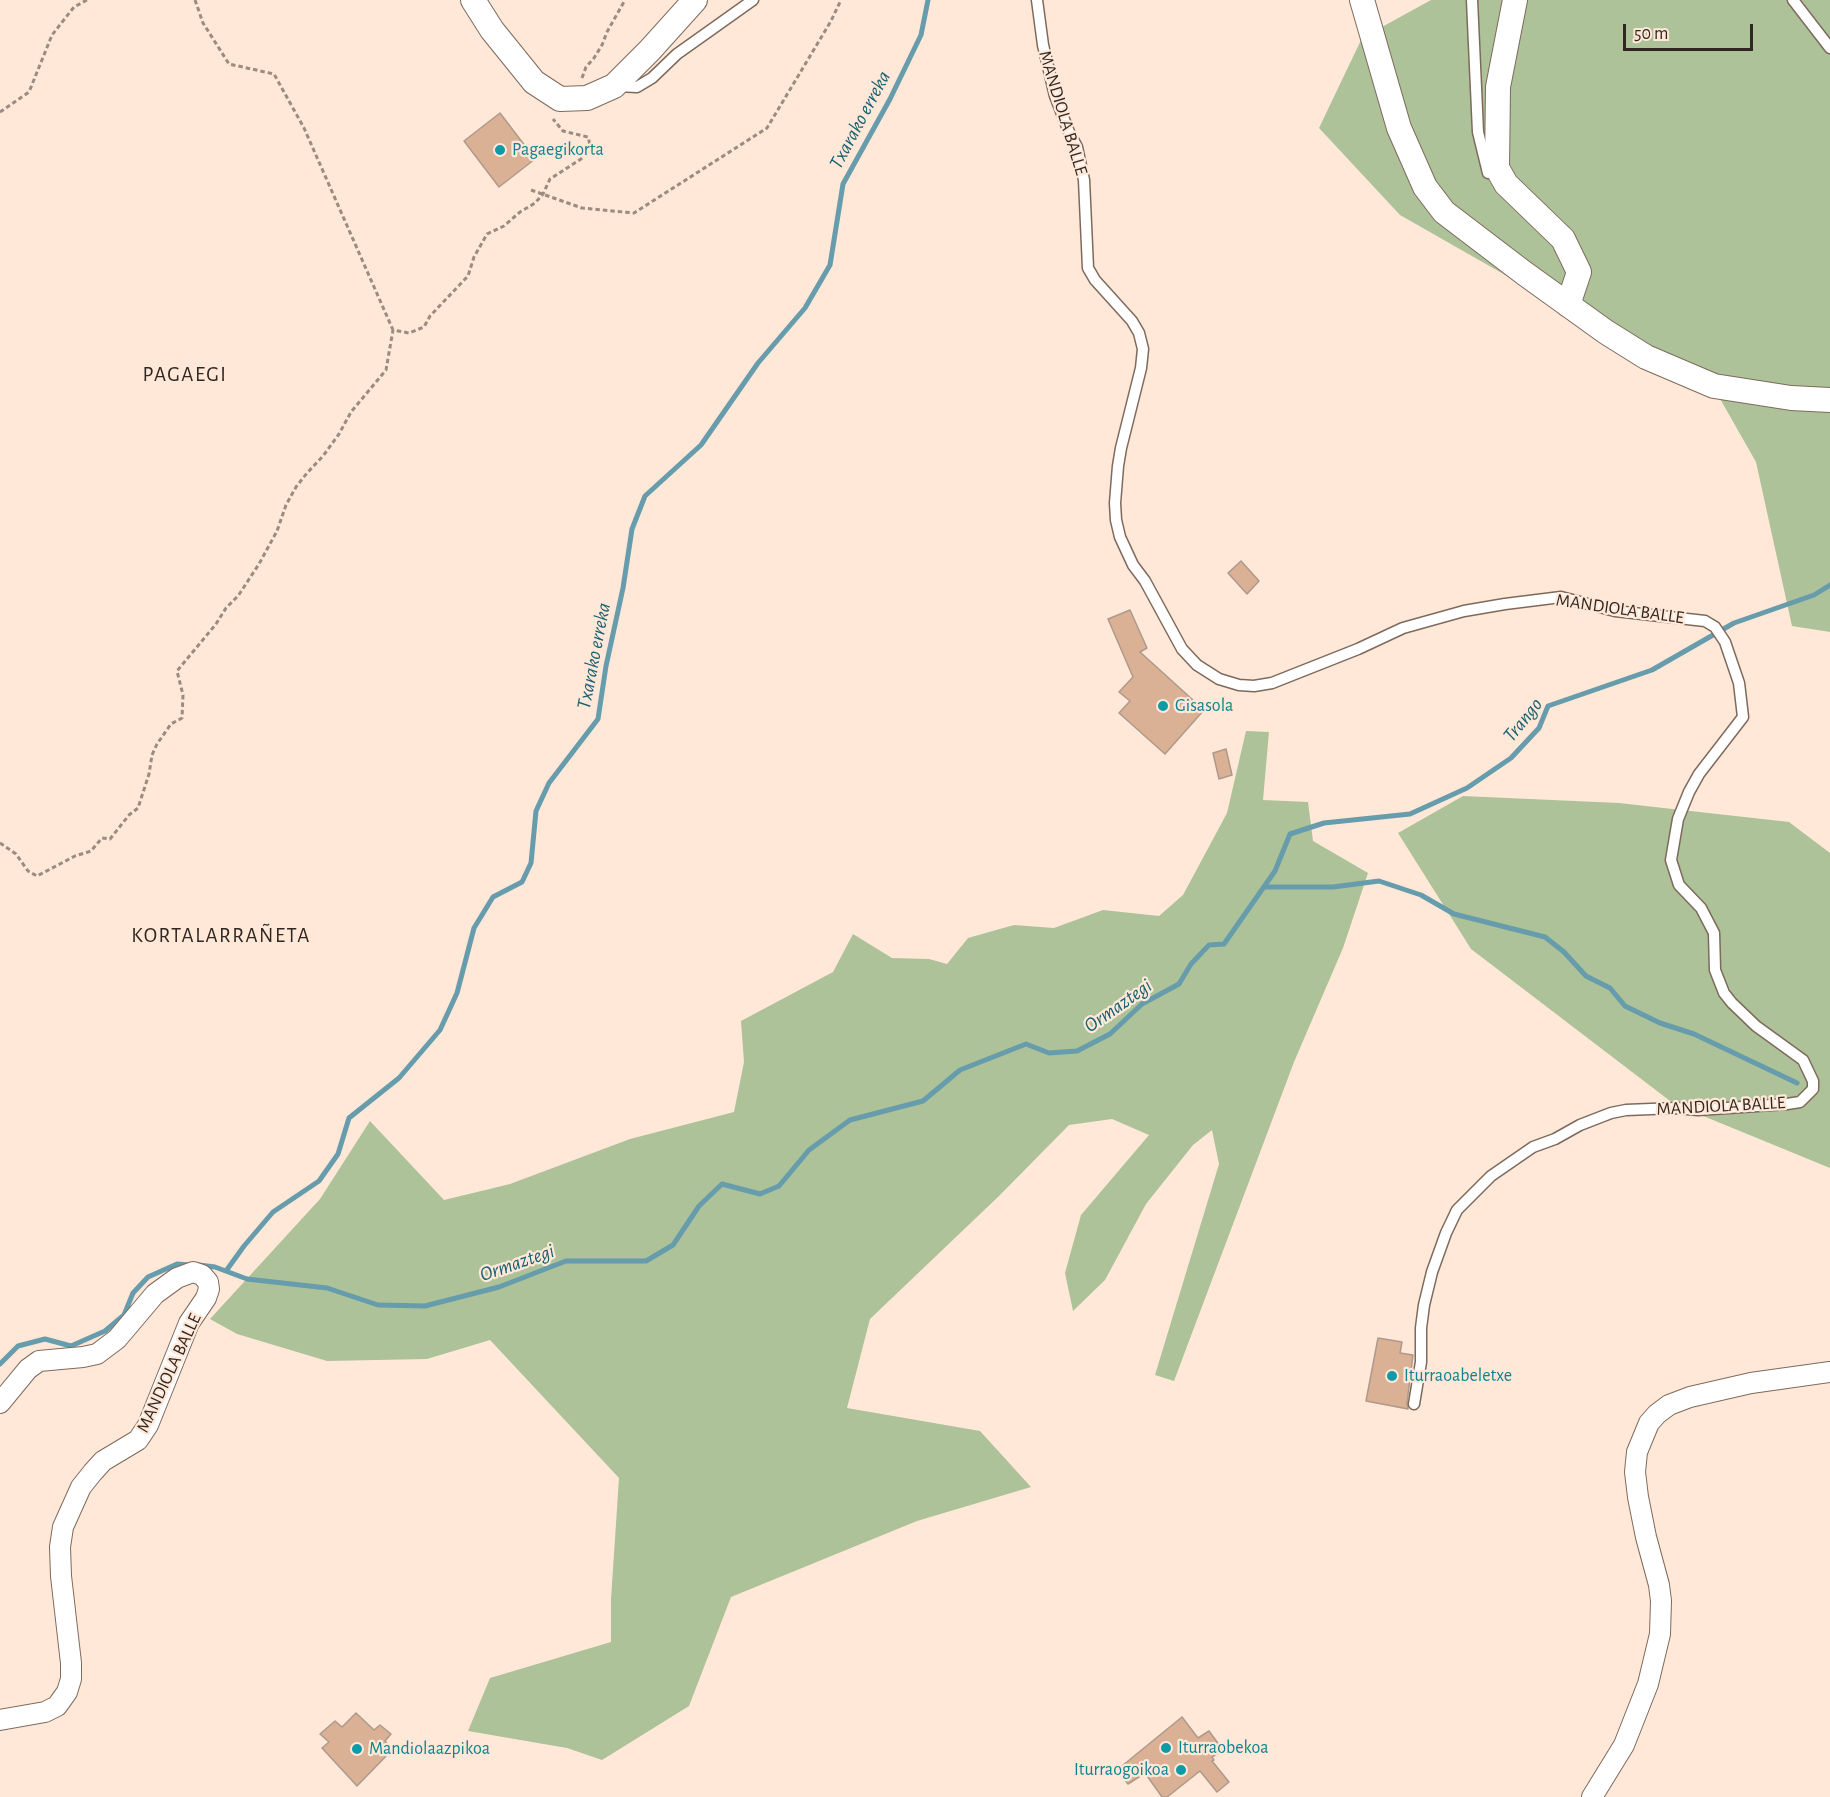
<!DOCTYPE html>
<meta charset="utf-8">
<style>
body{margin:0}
#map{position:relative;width:1830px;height:1797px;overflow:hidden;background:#ffe8d8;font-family:"Alegreya Sans",sans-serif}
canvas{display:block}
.scale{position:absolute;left:1623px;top:24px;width:130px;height:27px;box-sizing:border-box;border:3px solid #302722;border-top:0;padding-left:8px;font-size:18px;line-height:21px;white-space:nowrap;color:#302722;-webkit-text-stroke:4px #ffe8d8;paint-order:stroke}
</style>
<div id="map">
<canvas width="1830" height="1797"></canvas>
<div class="scale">50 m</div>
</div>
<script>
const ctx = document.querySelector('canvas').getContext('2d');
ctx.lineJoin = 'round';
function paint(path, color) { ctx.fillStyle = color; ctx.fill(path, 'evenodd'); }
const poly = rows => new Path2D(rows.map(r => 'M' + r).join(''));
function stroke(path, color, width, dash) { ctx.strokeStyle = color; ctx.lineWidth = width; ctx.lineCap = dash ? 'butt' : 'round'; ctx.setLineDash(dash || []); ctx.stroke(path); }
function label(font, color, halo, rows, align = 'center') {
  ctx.font = font + ' "Alegreya Sans",sans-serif'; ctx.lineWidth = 4.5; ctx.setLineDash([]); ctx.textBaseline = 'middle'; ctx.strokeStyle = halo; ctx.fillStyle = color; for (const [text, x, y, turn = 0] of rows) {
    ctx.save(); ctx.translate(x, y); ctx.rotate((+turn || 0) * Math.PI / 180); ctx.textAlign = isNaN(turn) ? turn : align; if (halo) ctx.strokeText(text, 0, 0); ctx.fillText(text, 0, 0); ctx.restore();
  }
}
const forest = poly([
 [1431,0,1830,0,1830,632,1792,626,1756,462,1719,397,1400,215,1319,128,1362,38],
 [1246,731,1269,732,1263,800,1308,802,1313,841,1368,873,1343,948,1294,1062,1174,1381,1155,1375,1219,1164,1212,1130,1193,1145,1146,1204,1105,1280,1073,1311,1065,1273,1081,1215,1149,1135,1112,1119,1069,1125,999,1196,870,1319,847,1408,980,1431,1031,1487,917,1521,731,1597,689,1706,602,1760,567,1748,468,1731,490,1678,611,1642,611,1599,619,1478,490,1340,427,1359,327,1361,237,1334,210,1319,320,1199,370,1121,444,1200,510,1184,630,1139,734,1112,744,1062,741,1021,833,972,853,934,892,958,929,959,947,964,968,938,1014,925,1054,928,1103,910,1159,916,1183,895,1227,813],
 [1463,796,1619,803,1789,822,1830,853,1830,1168,1674,1104,1471,949,1398,833]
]);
const stream = poly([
 [1264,887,1333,887,1379,881,1421,895,1454,914,1545,937,1564,952,1586,976,1610,988,1625,1006,1660,1023,1694,1034,1797,1083],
 [199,1265,215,1267,247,1279,327,1288,378,1305,425,1306,499,1287,566,1261,646,1261,673,1245,699,1206,722,1184,760,1194,779,1186,809,1150,850,1120,923,1101,960,1070,1026,1044,1049,1053,1077,1051,1110,1034,1142,1004,1179,984,1191,964,1209,945,1224,944,1275,871,1290,834,1324,823,1410,814,1467,788,1511,758,1539,728,1548,706,1652,670,1734,623,1814,595,1830,585],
 [226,1271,244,1246,273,1212,319,1181,338,1154,349,1118,399,1078,440,1030,457,993,474,928,493,897,522,882,531,863,536,811,549,783,598,719,606,666,623,588,632,529,645,496,701,445,758,363,805,308,830,265,843,184,890,99,921,35,928,0],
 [0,1364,18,1346,45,1339,71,1346,105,1331,124,1315,133,1293,148,1277,177,1264,190,1265]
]);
const building = poly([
 [500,113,535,159,499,187,464,141,500,113],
 [1241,561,1259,581,1247,594,1228,573,1241,561],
 [1130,610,1147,648,1140,652,1204,710,1165,754,1119,713,1130,701,1119,692,1133,677,1108,619,1130,610],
 [1226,749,1232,775,1219,779,1213,753,1226,749],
 [1378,1338,1402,1342,1400,1353,1413,1355,1407,1403,1408,1409,1366,1401,1378,1338],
 [356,1713,374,1730,380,1725,391,1734,385,1741,392,1750,357,1786,322,1748,329,1742,320,1734,335,1721,342,1727,356,1713],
 [1182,1717,1198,1738,1209,1731,1223,1750,1212,1757,1214,1760,1212,1761,1229,1782,1217,1792,1200,1771,1167,1797,1162,1797,1145,1773,1128,1784,1117,1770,1182,1717]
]);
const path = poly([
 [195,0,203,23,229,64,274,74,304,128,393,330],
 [582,78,586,67,594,58,602,45,607,32,625,0],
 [0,112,29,92,52,35,74,7,87,0],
 [531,190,582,208,634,213,767,128,831,21,841,0],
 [0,843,16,854,28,871,37,876,75,856,91,851,102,838,110,839,129,815,138,808,149,774,152,755,157,744,171,724,182,718,183,695,177,671,216,624,226,608,238,596,259,564,277,531,286,505,296,487,307,473,323,456,339,434,351,412,386,370,393,330,409,333,424,327,430,316,468,276,474,257,487,234,504,226,520,212,535,203,543,194,550,179,581,159,591,149,588,137,563,131,553,119]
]);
const service = poly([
 [1037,0,1043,45,1055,96,1069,132,1077,147,1084,180,1088,268,1095,280,1132,321,1139,333,1143,349,1141,368,1121,448,1118,466,1115,503,1116,520,1120,537,1133,565,1145,581,1182,649,1197,665,1219,679,1239,685,1254,686,1272,683,1358,649,1403,628,1464,611,1505,604,1561,597,1615,611,1705,621,1715,627,1725,642,1739,683,1743,717,1699,774,1689,792,1678,819,1671,860,1679,885,1701,908,1714,933,1715,970,1724,993,1732,1003,1756,1026,1803,1060,1813,1081,1813,1089,1800,1102,1787,1104,1698,1110,1676,1108,1626,1110,1611,1113,1580,1125,1555,1139,1533,1147,1491,1176,1457,1210,1446,1233,1432,1272,1424,1305,1421,1328,1421,1362,1414,1404],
 [1472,0,1478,132,1488,173],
 [1793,0,1830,48],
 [617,86,637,87,652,78,677,54,753,0]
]);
const minor = poly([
 [0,1403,28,1369,39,1361,83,1357,97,1354,117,1339,155,1294,177,1278,193,1272,202,1275,208,1282,209,1289,206,1298,189,1323,148,1425,138,1440,103,1461,93,1472,81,1487,63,1527,60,1547,61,1576,71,1663,71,1679,67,1692,57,1706,45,1712,0,1720],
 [1592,1797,1624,1745,1648,1684,1660,1634,1661,1601,1659,1585,1646,1537,1638,1497,1635,1472,1637,1452,1649,1423,1657,1414,1669,1405,1690,1397,1751,1383,1830,1372]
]);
const tertiary = poly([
 [473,0,492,30,534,82,560,99,587,98,614,86,650,50,695,0],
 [1362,0,1399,128,1425,187,1444,212,1524,273,1606,332,1646,357,1714,386,1791,398,1830,400],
 [1515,0,1498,87,1497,168,1506,184,1563,239,1579,272,1568,305]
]);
const markers = [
 [500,150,6,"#0f9aa8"],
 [1163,706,6,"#0f9aa8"],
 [1392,1376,6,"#0f9aa8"],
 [1166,1748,6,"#0f9aa8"],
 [357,1749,6,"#0f9aa8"],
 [1181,1770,6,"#0f9aa8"]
];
const streetNames = [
 ["MANDIOLA BALLE",1063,113,73],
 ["MANDIOLA BALLE",1620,609,8],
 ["MANDIOLA BALLE",1721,1106,-3],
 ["MANDIOLA BALLE",169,1373,-65]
];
const cultureNames = [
 ["Pagaegikorta",512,150],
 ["Gisasola",1175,706],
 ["Iturraoabeletxe",1404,1376],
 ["Iturraobekoa",1178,1748],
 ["Mandiolaazpikoa",369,1749],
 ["Iturraogoikoa",1169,1770,"right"]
];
const waterNames = [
 ["Txarako erreka",860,120,-62],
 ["Txarako erreka",594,656,-79],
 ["Trango",1523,720,-51],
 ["Ormaztegi",1118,1006,-35],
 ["Ormaztegi",517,1263,-19]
];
const quarterNames = [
 ["PAGAEGI",185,375],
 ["KORTALARRAÑETA",221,936]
];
paint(forest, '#adc298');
stroke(stream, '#669cab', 5);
paint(building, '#dab195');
stroke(building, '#ae998a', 1.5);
stroke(service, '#7e6a5c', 13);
stroke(minor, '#7e6a5c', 22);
stroke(tertiary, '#7e6a5c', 26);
stroke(path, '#9b8b80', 3, [4.5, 3]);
stroke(service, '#fff', 10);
stroke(minor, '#fff', 20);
stroke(tertiary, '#fff', 24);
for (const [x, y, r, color] of markers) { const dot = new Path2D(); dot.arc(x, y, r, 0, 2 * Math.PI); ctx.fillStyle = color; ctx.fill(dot); stroke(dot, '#ffe8d8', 2); }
label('18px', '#302722', '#ffe8d8', streetNames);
label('18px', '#0d838f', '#ffe8d8', cultureNames, 'left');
label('italic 20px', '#176071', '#ffe8d8', waterNames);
ctx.letterSpacing = '1.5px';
label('21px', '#302722', '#ffe8d8', quarterNames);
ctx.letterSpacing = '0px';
</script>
